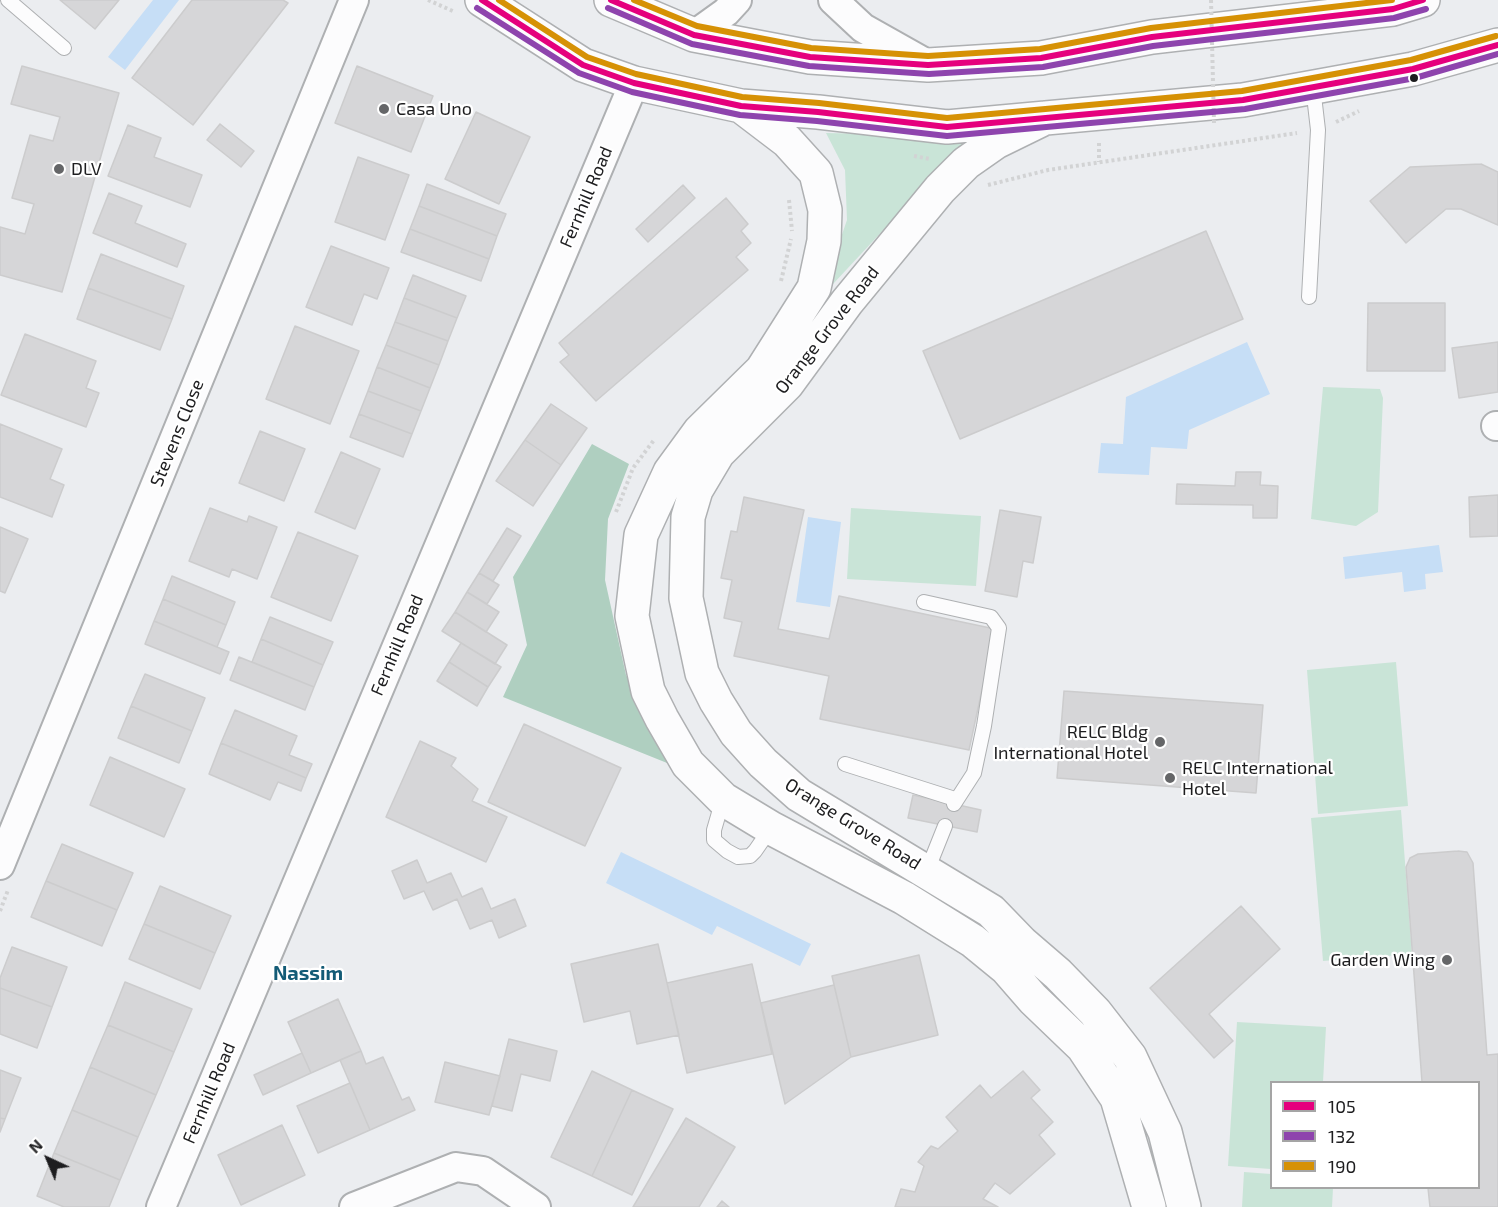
<!DOCTYPE html>
<style>
body{margin:0}
#map{position:relative;width:1498px;height:1207px;overflow:hidden;background:#ebedf0;font-family:"Exo 2",sans-serif}
canvas{display:block}
.legend{position:absolute;left:1270px;top:1081px;width:210px;height:108px;box-sizing:border-box;background:#fff;border:2px solid #a5a5a5;margin:0;padding:8px 10px;list-style:none;font-size:18px;color:#1d1d1f}
.legend li{display:flex;align-items:center;gap:12px;height:30px}
.legend b{width:30px;border:2px solid #a5a5a5}
.north{position:absolute;left:18px;top:1129px;width:60px;height:60px;-webkit-text-stroke:4px #fff;paint-order:stroke;rotate:316deg;font-size:16px;font-weight:700;line-height:24px;text-align:center;color:#1d1d1f}
.north::after{content:'';display:block;margin:auto;width:21px;height:27px;background:#1d1d1f;clip-path:polygon(50% 0,100% 100%,50% 72%,0 100%)}
</style>
<div id="map">
<canvas width="1498" height="1207"></canvas>
<ul class="legend">
<li><b style="height:8px;background:#e5007d"></b>105</li>
<li><b style="height:8px;background:#8e44ad"></b>132</li>
<li><b style="height:8px;background:#d69105"></b>190</li>
</ul>
<div class="north">N</div>
</div>
<script>
const ctx = document.querySelector('canvas').getContext('2d');
ctx.lineJoin = 'round';
function paint(path, color) { ctx.fillStyle = color; ctx.fill(path, 'evenodd'); }
const poly = rows => new Path2D(rows.map(r => 'M' + r).join(''));
function stroke(path, color, width, dash) { ctx.strokeStyle = color; ctx.lineWidth = width; ctx.lineCap = dash ? 'butt' : 'round'; ctx.setLineDash(dash || []); ctx.stroke(path); }
function label(font, color, halo, rows, align = 'center') {
  ctx.font = font + ' "Exo 2",sans-serif'; ctx.lineWidth = 4.5; ctx.setLineDash([]); ctx.textBaseline = 'middle'; ctx.strokeStyle = halo; ctx.fillStyle = color; for (const [text, x, y, turn = 0] of rows) {
    ctx.save(); ctx.translate(x, y); ctx.rotate((+turn || 0) * Math.PI / 180); ctx.textAlign = isNaN(turn) ? turn : align; if (halo) ctx.strokeText(text, 0, 0); ctx.fillText(text, 0, 0); ctx.restore();
  }
}
const green = poly([
 [826,133,971,136,820,298,847,220,845,170],
 [1323,387,1380,389,1383,398,1378,512,1356,526,1311,519],
 [851,508,981,516,976,586,847,579],
 [1396,662,1408,806,1318,814,1307,670],
 [1401,810,1412,954,1323,961,1311,818],
 [1237,1022,1326,1027,1323,1082,1272,1082,1271,1169,1228,1166],
 [1244,1172,1271,1174,1272,1188,1333,1188,1332,1207,1242,1207]
]);
const forest = poly([
 [592,444,629,464,608,519,605,580,626,675,677,767,503,697,527,645,513,577]
]);
const water = poly([
 [153,0,179,0,125,70,108,57],
 [1247,342,1270,394,1189,430,1187,449,1151,447,1149,475,1098,473,1101,443,1123,444,1126,397],
 [808,517,841,522,830,607,796,602],
 [1439,545,1443,572,1425,574,1426,589,1404,592,1402,572,1345,579,1343,557],
 [621,852,811,944,800,966,717,926,712,935,606,883]
]);
const building = poly([
 [60,0,119,0,95,29,60,0],
 [192,0,283,0,288,3,193,125,132,78,192,0],
 [22,66,119,93,62,292,0,275,0,227,25,234,34,204,12,198,30,135,53,141,60,117,11,104,22,66],
 [357,66,433,96,411,152,335,123,357,66],
 [476,112,530,137,499,204,445,179,476,112],
 [220,124,254,151,241,167,207,140,220,124],
 [128,125,161,138,154,157,202,175,190,207,108,176,128,125],
 [358,157,409,175,385,240,335,222,358,157],
 [1481,164,1498,172,1498,225,1461,209,1446,209,1406,243,1370,201,1410,167,1481,164],
 [427,184,506,214,497,236,419,206,427,184],
 [683,185,695,198,648,242,636,229,683,185],
 [109,193,142,206,135,223,186,244,177,267,93,233,109,193],
 [726,198,748,224,741,231,751,243,736,257,748,270,596,401,560,362,569,355,559,343,726,198],
 [419,206,497,236,489,259,410,229,419,206],
 [410,229,489,259,481,281,401,252,410,229],
 [1206,231,1243,319,960,439,923,351,1206,231],
 [331,246,389,268,377,299,364,294,352,325,306,307,331,246],
 [101,254,184,286,172,319,88,288,101,254],
 [413,275,466,296,457,318,404,298,413,275],
 [88,288,172,319,160,350,77,319,88,288],
 [404,298,457,318,448,341,395,322,404,298],
 [1368,303,1445,303,1445,371,1367,371,1368,303],
 [395,322,448,341,439,365,386,345,395,322],
 [295,326,359,351,330,424,266,399,295,326],
 [25,334,96,361,86,388,99,393,86,427,1,395,25,334],
 [1498,342,1498,392,1459,398,1452,348,1498,342],
 [386,345,439,365,430,388,377,367,386,345],
 [377,367,430,388,421,411,368,391,377,367],
 [368,391,421,411,412,434,359,414,368,391],
 [551,404,587,428,561,465,525,440,551,404],
 [359,414,412,434,403,457,350,437,359,414],
 [0,424,62,449,50,479,64,485,52,517,0,497,0,424],
 [260,431,305,449,284,501,239,483,260,431],
 [525,440,561,465,533,506,496,481,525,440],
 [341,452,380,469,355,529,315,512,341,452],
 [1236,472,1261,472,1260,485,1278,486,1277,518,1253,518,1253,505,1176,504,1177,484,1235,486,1236,472],
 [1498,495,1498,536,1470,537,1469,497,1498,495],
 [744,497,804,510,778,629,829,639,839,596,995,629,969,750,820,719,829,676,734,656,742,622,724,618,732,580,721,578,731,531,737,532,744,497],
 [210,508,247,522,249,516,277,527,257,579,232,569,229,577,189,561,210,508],
 [1000,510,1041,517,1033,563,1023,561,1017,597,985,591,1000,510],
 [0,527,28,539,5,593,0,591,0,527],
 [507,528,521,536,493,581,479,573,507,528],
 [298,532,358,556,331,621,271,597,298,532],
 [479,573,499,585,487,604,467,592,479,573],
 [172,576,235,602,226,625,163,599,172,576],
 [467,592,499,612,486,632,455,612,467,592],
 [163,599,226,625,217,647,154,621,163,599],
 [455,612,507,645,495,664,442,631,455,612],
 [270,617,333,642,323,665,261,639,270,617],
 [154,621,229,652,220,674,145,644,154,621],
 [261,639,323,665,314,687,252,662,261,639],
 [461,643,501,667,488,687,449,662,461,643],
 [239,657,314,687,305,710,230,680,239,657],
 [449,662,488,687,477,706,437,681,449,662],
 [145,674,205,698,192,731,131,706,145,674],
 [1064,691,1263,705,1256,793,1057,778,1064,691],
 [131,706,192,731,179,763,118,738,131,706],
 [235,710,297,736,289,755,312,764,306,778,221,743,235,710],
 [524,724,621,768,585,846,488,802,524,724],
 [420,741,456,758,451,766,478,789,472,801,507,817,486,862,386,817,420,741],
 [221,743,306,778,301,791,278,782,270,800,209,774,221,743],
 [110,757,185,789,164,837,90,805,110,757],
 [913,795,981,810,977,832,908,818,913,795],
 [62,844,133,873,117,910,46,881,62,844],
 [1458,851,1467,852,1473,863,1487,1055,1498,1054,1498,1207,1430,1207,1428,1188,1478,1188,1478,1082,1422,1082,1406,867,1410,858,1418,854,1458,851],
 [417,860,427,883,451,873,462,897,482,888,491,909,515,899,526,926,499,938,492,920,470,929,457,899,433,910,424,891,404,899,392,871,417,860],
 [46,881,117,910,102,946,31,917,46,881],
 [160,886,231,916,215,953,144,924,160,886],
 [1241,906,1280,949,1209,1014,1233,1041,1214,1058,1150,988,1241,906],
 [144,924,215,953,200,989,129,959,144,924],
 [658,944,679,1035,637,1044,630,1011,584,1022,571,964,658,944],
 [12,947,67,967,52,1007,0,988,0,978,12,947],
 [919,955,938,1035,851,1057,832,976,919,955],
 [752,964,772,1054,687,1073,667,983,752,964],
 [125,982,192,1009,174,1052,108,1025,125,982],
 [834,985,851,1057,785,1104,761,1003,834,985],
 [0,988,52,1007,37,1048,0,1034,0,988],
 [338,999,361,1051,311,1073,288,1022,338,999],
 [108,1025,174,1052,156,1095,90,1067,108,1025],
 [509,1039,557,1051,550,1081,521,1074,512,1111,492,1106,509,1039],
 [361,1051,366,1064,383,1057,402,1100,409,1097,415,1110,370,1130,340,1060,361,1051],
 [302,1053,311,1073,263,1095,254,1075,302,1053],
 [445,1062,500,1076,489,1115,435,1102,445,1062],
 [90,1067,156,1095,138,1137,72,1110,90,1067],
 [0,1070,21,1078,5,1119,0,1118,0,1070],
 [592,1071,632,1090,592,1176,551,1157,592,1071],
 [1023,1071,1040,1090,1031,1098,1053,1122,1039,1135,1055,1154,1010,1194,995,1183,983,1199,998,1207,895,1207,901,1189,915,1192,924,1166,918,1162,931,1146,938,1149,958,1131,946,1117,980,1085,991,1098,1023,1071],
 [350,1083,370,1130,318,1153,297,1106,350,1083],
 [632,1090,673,1109,632,1195,592,1176,632,1090],
 [72,1110,138,1137,120,1180,54,1153,72,1110],
 [0,1118,5,1119,0,1132,0,1118],
 [686,1118,735,1147,699,1207,633,1207,686,1118],
 [282,1125,305,1175,241,1205,218,1155,282,1125],
 [54,1153,120,1180,109,1207,64,1207,37,1196,54,1153],
 [722,1201,729,1207,717,1207,722,1201]
]);
const path = poly([
 [428,0,455,12],
 [1336,122,1359,111],
 [1099,143,1099,162],
 [914,156,930,159],
 [988,185,1048,170,1297,133],
 [789,200,792,231],
 [781,281,791,239],
 [616,512,633,468,654,440],
 [0,911,8,890]
]);
const lane = poly([
 [8,0,64,48],
 [1309,297,1318,130,1313,87],
 [924,602,991,617,999,628,984,726,974,773,954,804],
 [845,764,955,799],
 [723,799,714,830,714,840,727,851,738,857,750,856,755,851,771,828],
 [927,871,945,826]
]);
const street = poly([
 [833,0,863,28,927,64],
 [694,35,726,12,737,0],
 [1496,426,1498,426],
 [0,865,354,0],
 [161,1207,634,83],
 [354,1207,456,1167,483,1171,536,1207]
]);
const secondary = poly([
 [482,0,583,65,634,83,741,106,818,112,947,127,1243,100,1413,69,1498,45],
 [611,0,694,35,810,57,928,65,1041,58,1152,37,1393,9,1423,0],
 [741,106,787,141,816,173,825,210,824,241,814,288,762,370,700,431,670,472,641,535,632,616,648,691,662,719,688,764,723,799,771,828,904,898,973,941,1006,968,1033,999,1083,1047,1117,1098,1149,1207],
 [1045,118,996,142,966,163,940,189,847,302,787,384,718,453,696,490,688,517,686,598,702,673,716,701,736,733,763,763,799,795,991,911,1022,943,1058,974,1095,1012,1130,1057,1165,1132,1184,1207]
]);
const pathBridge = poly([
 [1211,0,1214,123]
]);
const bus1 = poly([
 [482,0,583,65,634,83,741,106,818,112,947,127,1243,100,1413,69,1498,45],
 [611,0,694,35,810,57,928,65,1041,58,1152,37,1393,9,1423,0]
]);
const bus2 = poly([
 [477,8,579,73,632,92,740,115,817,121,947,136,1245,109,1415,78,1498,54],
 [608,8,692,44,809,66,929,74,1043,67,1153,46,1394,18,1426,9]
]);
const bus3 = poly([
 [499,0,587,57,636,74,742,97,819,103,947,118,1242,91,1411,60,1496,36],
 [634,0,697,26,811,48,928,56,1040,49,1151,28,1392,0]
]);
const markers = [
 [1414,78,5,"#1d1d1f"],
 [384,109,6,"#656668"],
 [59,169,6,"#656668"],
 [1160,742,6,"#656668"],
 [1170,778,6,"#656668"],
 [1447,960,6,"#656668"]
];
const poiNames = [
 ["Casa Uno",396,109],
 ["DLV",71,169],
 ["RELC Bldg",1148,732,"right"],
 ["International Hotel",1148,753,"right"],
 ["RELC International",1182,768],
 ["Hotel",1182,789],
 ["Garden Wing",1435,960,"right"]
];
const streetNames = [
 ["Fernhill Road",586,197,-67],
 ["Orange Grove Road",827,330,-52],
 ["Stevens Close",177,433,-68],
 ["Fernhill Road",397,645,-67],
 ["Orange Grove Road",853,824,32],
 ["Fernhill Road",209,1093,-67]
];
const neighbourhoodNames = [
 ["Nassim",308,973]
];
paint(green, '#c9e4d7');
paint(forest, '#afcfc0');
paint(water, '#c6def6');
paint(building, '#d6d6d8');
stroke(building, '#cccccd', 1.5);
stroke(lane, '#aeb0b2', 16);
stroke(street, '#aeb0b2', 32);
stroke(secondary, '#aeb0b2', 36);
stroke(path, '#d2d3d4', 4, [3, 3]);
stroke(lane, '#fcfcfd', 14);
stroke(street, '#fcfcfd', 28);
stroke(secondary, '#fcfcfd', 33);
stroke(pathBridge, '#d2d3d4', 4, [3, 3]);
stroke(bus1, '#e5007d', 6);
stroke(bus2, '#8e44ad', 6);
stroke(bus3, '#d69105', 6);
for (const [x, y, r, color] of markers) { const dot = new Path2D(); dot.arc(x, y, r, 0, 2 * Math.PI); ctx.fillStyle = color; ctx.fill(dot); stroke(dot, '#fff', 2); }
label('18px', '#1d1d1f', '#fff', poiNames, 'left');
label('18px', '#1d1d1f', '#fff', streetNames);
label('bold 20px', '#135b76', '#fff', neighbourhoodNames);
</script>
